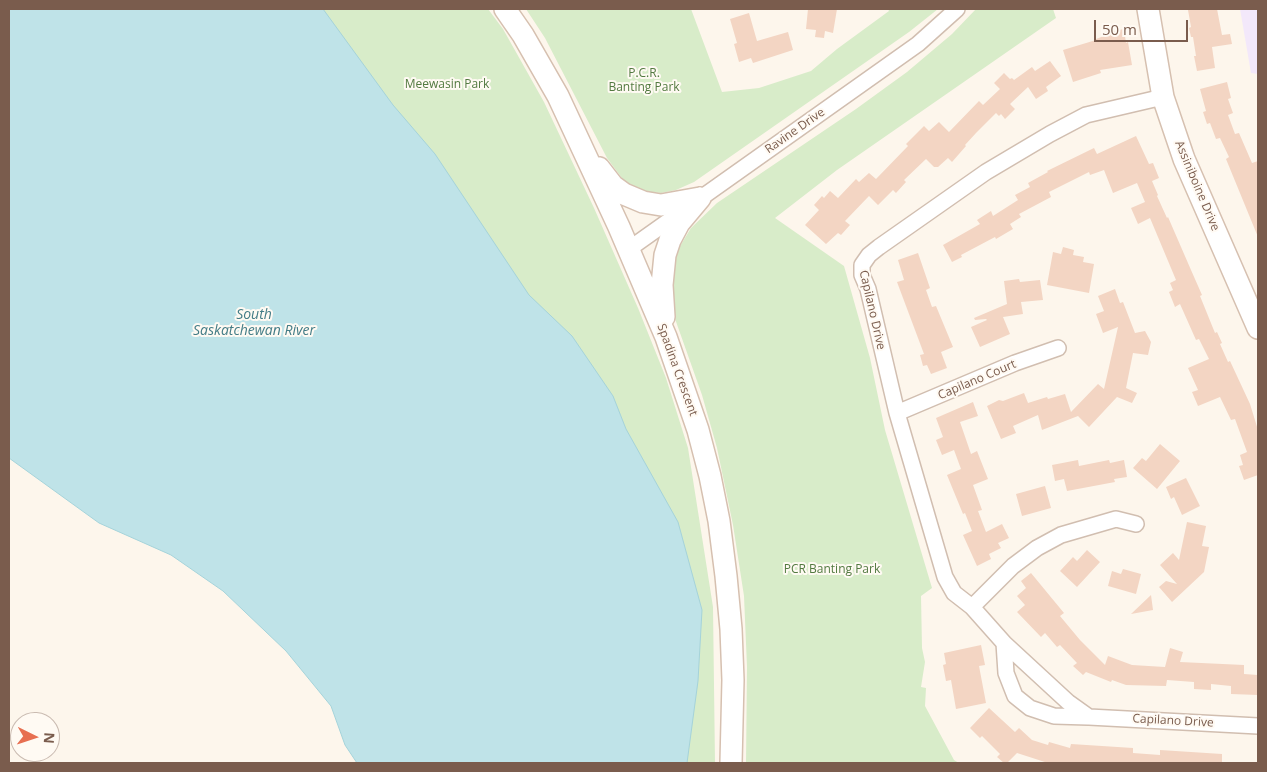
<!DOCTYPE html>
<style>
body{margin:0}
#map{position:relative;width:1267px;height:772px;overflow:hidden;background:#fdf6ec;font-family:"Open Sans",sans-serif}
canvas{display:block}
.frame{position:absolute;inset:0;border:10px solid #7a5c4d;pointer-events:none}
.north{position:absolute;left:10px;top:712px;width:50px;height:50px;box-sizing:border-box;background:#fffaf3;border:1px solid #cabbb1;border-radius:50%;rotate:94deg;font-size:14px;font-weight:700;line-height:20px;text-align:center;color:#7a5c4d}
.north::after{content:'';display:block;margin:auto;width:18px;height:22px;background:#e76f51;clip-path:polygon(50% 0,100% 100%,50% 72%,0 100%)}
.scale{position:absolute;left:1094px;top:20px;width:94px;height:22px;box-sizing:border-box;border:2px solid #7a5c4d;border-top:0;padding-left:6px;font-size:15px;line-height:18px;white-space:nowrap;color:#7a5c4d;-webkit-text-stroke:4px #fffaf3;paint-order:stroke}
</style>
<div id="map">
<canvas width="1267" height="772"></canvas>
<div class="frame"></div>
<div class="north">N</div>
<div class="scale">50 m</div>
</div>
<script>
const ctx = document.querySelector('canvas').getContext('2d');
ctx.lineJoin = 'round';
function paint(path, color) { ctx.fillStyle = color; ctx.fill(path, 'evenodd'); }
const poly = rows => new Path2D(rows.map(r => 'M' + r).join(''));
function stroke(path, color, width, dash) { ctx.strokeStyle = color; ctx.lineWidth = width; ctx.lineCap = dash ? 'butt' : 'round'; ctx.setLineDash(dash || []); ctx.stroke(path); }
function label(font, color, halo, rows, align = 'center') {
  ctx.font = font + ' "Open Sans",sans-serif'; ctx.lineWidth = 4; ctx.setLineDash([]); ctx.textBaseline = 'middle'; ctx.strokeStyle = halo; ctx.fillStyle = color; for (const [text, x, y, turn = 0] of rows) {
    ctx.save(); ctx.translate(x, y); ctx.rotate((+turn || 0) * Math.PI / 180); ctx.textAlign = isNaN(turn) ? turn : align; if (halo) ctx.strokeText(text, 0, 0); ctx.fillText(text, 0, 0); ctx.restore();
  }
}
const education = poly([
 [1240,9,1258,9,1258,74,1251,73]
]);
const green = poly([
 [305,9,488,9,503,29,544,102,594,208,638,308,666,378,688,448,713,607,715,763,678,763],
 [526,9,691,9,722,92,759,88,811,71,837,49,889,11,888,9,938,9,909,32,694,182,676,190,661,193,642,191,624,181,607,158,545,38],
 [976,9,1053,9,1056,18,837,170,775,218,844,266,870,358,885,430,932,588,921,596,922,648,925,662,921,687,926,688,925,706,954,760,959,763,746,763,747,667,744,596,733,525,717,448,702,395,674,316,671,261,691,228,717,203,856,109,907,72,952,34]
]);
const water = poly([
 [9,9,323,9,393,105,435,154,529,295,572,336,613,396,626,429,678,522,702,610,698,681,687,763,357,763,345,745,331,706,286,651,223,591,171,555,99,523,9,458,9,9]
]);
const building = poly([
 [808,9,837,9,833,33,825,31,824,38,815,37,816,30,806,29],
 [1194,9,1217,9,1222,35,1230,34,1232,44,1212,47,1215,68,1197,71,1194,56,1196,56,1193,37,1191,37,1189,28,1191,27,1188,10],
 [749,13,757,41,788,32,793,50,753,63,751,58,739,62,734,44,737,43,730,19],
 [1124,29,1126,43,1128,42,1132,65,1100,70,1101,73,1073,82,1063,50,1096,40,1096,39,1104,36,1104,33],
 [1050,61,1061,76,1046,87,1048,91,1036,99,1028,87,1010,104,1015,109,1005,119,1001,114,999,116,996,113,976,133,965,145,966,146,952,162,948,158,938,167,934,167,926,159,904,180,906,182,896,193,893,190,878,205,869,196,845,221,850,225,841,235,838,233,826,244,805,225,819,210,814,205,822,196,824,198,830,191,838,198,856,179,859,182,869,173,876,179,908,146,906,144,924,126,929,131,939,122,949,132,979,101,983,105,1000,89,994,83,1004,73,1010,79,1012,78,1014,80,1032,67,1035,71],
 [1227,82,1231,98,1228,99,1233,113,1228,115,1235,134,1239,133,1252,163,1258,161,1258,237,1226,159,1229,157,1220,138,1216,139,1210,123,1207,124,1203,112,1206,111,1200,89],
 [1136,136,1149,164,1153,163,1159,178,1152,181,1158,195,1157,196,1167,218,1168,217,1191,270,1202,295,1200,296,1215,333,1217,332,1222,343,1220,344,1228,362,1230,361,1250,404,1258,430,1258,475,1244,480,1239,466,1243,465,1240,455,1247,452,1235,419,1231,420,1220,397,1198,406,1192,392,1198,390,1188,368,1209,359,1199,339,1196,340,1180,304,1175,307,1169,292,1173,290,1170,283,1176,280,1150,218,1138,224,1131,208,1145,202,1137,183,1113,193,1104,170,1090,175,1089,172,1049,192,1051,197,1019,214,1021,217,1010,224,1013,229,996,239,995,237,961,255,962,257,952,262,943,245,980,224,977,220,991,211,993,216,1018,200,1015,195,1030,187,1028,183,1048,172,1047,171,1094,148,1097,154],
 [1063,247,1074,250,1073,255,1084,257,1083,262,1094,264,1089,293,1047,285,1053,252,1061,254],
 [918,253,930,288,926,290,932,307,936,306,953,347,941,352,947,368,931,374,927,365,923,366,920,355,924,354,897,282,904,280,898,260],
 [1019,279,1020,282,1040,280,1043,300,1021,302,1023,314,1003,317,1010,334,980,347,971,327,987,320,986,319,975,320,974,318,1007,304,1004,281],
 [1115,289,1120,303,1123,302,1135,333,1145,331,1151,342,1148,355,1133,353,1126,388,1137,393,1132,403,1117,397,1089,427,1078,416,1042,430,1038,415,1013,426,1016,433,1001,439,987,406,999,400,1003,401,1024,393,1028,403,1047,397,1048,399,1065,394,1071,412,1098,384,1104,389,1118,327,1103,333,1096,314,1104,311,1098,296],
 [973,402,978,416,960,422,971,454,977,451,988,479,973,485,982,510,978,511,986,532,1002,524,1009,538,998,543,1001,548,989,554,991,559,977,566,963,535,972,531,965,513,963,514,947,475,961,469,954,450,942,455,936,440,943,437,936,418],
 [1160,444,1180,461,1157,489,1133,468,1142,458,1146,461],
 [1078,460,1079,466,1109,460,1110,463,1124,460,1127,477,1114,479,1115,482,1067,491,1064,479,1055,481,1052,465],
 [1186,478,1200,506,1182,515,1174,497,1171,499,1166,487],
 [1045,486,1051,508,1022,516,1016,494],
 [1187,522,1206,526,1202,546,1209,547,1204,572,1172,602,1159,587,1166,581,1177,584,1160,565,1173,553,1179,560],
 [1087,550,1100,562,1077,587,1060,571,1073,557,1077,561],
 [1123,569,1141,574,1136,594,1108,586,1112,571,1121,574],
 [1031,573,1064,613,1060,616,1080,640,1105,665,1108,656,1132,665,1165,667,1170,648,1183,652,1180,662,1244,665,1244,674,1258,675,1258,695,1231,694,1231,686,1211,684,1211,690,1194,689,1194,682,1167,680,1166,686,1126,685,1112,680,1111,682,1086,672,1083,675,1073,666,1077,663,1060,645,1057,647,1045,633,1041,637,1017,612,1025,605,1017,596,1026,588,1021,581],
 [1151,595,1153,610,1131,614],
 [981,645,985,665,979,666,986,703,956,709,951,680,946,681,943,665,946,664,944,653],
 [989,708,1015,732,1019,728,1032,740,1048,745,1049,742,1070,748,1071,744,1133,748,1133,753,1160,755,1160,750,1222,754,1222,763,1048,763,1017,753,1007,763,1004,763,997,757,1000,754,982,736,980,738,970,728]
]);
const street = poly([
 [1163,97,1086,115,1050,134,986,172,879,247,869,255,862,265,862,275,868,289,897,413,945,577,954,593,972,607,1004,643,1068,702,1089,717,1258,726],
 [629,249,918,44,957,9],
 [897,413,1015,363,1058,348],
 [972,607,1013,566,1037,548,1061,535,1116,519,1136,524],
 [1004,643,1006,673,1015,696,1030,708,1054,716,1088,717]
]);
const secondary = poly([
 [505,9,523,35,558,96,619,227,666,337,698,430,710,476,719,521,726,576,731,629,733,680,731,763],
 [1148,9,1163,97,1184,159,1258,328],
 [599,168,613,186,624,194,643,202,661,205,700,198],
 [664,317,662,285,665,255,670,240,679,223,700,198]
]);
const parkNames = [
 ["P.C.R.",644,74],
 ["Banting Park",644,88],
 ["Meewasin Park",447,85],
 ["PCR Banting Park",832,570]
];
const streetNames = [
 ["Ravine Drive",795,131,-35],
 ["Assiniboine Drive",1197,186,67],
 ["Capilano Drive",872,310,77],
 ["Spadina Crescent",677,370,70],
 ["Capilano Court",977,380,-23],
 ["Capilano Drive",1173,721,3]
];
const waterNames = [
 ["South",254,315],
 ["Saskatchewan River",254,331]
];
paint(education, '#f3e8fa');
paint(green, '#d8ecc9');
paint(water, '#bfe3e8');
stroke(water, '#a5d3da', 1);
paint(building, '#f3d5c3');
stroke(street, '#d1beb0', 18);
stroke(secondary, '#d6c0b0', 24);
stroke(street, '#fff', 15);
stroke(secondary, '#fff', 21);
label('12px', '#537a41', '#fffaf3', parkNames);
label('12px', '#7a5c4d', '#fffaf3', streetNames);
label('italic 14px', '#437c86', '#fffaf3', waterNames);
</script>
